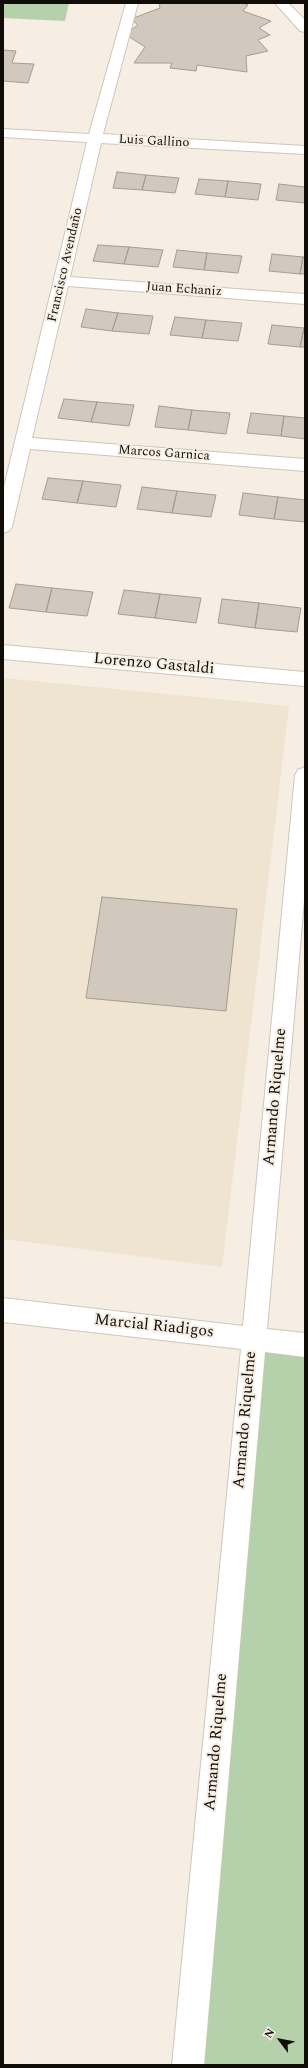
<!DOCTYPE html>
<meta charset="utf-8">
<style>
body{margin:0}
#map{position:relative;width:308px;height:2068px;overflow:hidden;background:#f6eee2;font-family:Spectral,serif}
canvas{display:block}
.frame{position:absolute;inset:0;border:4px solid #100d09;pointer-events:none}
.north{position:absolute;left:260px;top:2020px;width:40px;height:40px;-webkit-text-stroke:3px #f6eee2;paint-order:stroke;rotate:302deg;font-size:11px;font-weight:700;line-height:16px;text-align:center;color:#100d09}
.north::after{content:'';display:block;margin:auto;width:14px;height:18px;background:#100d09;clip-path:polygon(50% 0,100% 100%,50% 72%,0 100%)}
</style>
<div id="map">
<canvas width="308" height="2068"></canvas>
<div class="frame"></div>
<div class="north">N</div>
</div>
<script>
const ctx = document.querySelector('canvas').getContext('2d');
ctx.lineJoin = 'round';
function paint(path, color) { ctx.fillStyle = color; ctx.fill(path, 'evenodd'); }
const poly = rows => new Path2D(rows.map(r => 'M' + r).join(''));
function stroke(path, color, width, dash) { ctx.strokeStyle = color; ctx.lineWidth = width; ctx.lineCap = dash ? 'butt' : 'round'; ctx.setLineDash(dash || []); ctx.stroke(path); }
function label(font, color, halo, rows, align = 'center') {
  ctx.font = font + ' Spectral,serif'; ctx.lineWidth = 4; ctx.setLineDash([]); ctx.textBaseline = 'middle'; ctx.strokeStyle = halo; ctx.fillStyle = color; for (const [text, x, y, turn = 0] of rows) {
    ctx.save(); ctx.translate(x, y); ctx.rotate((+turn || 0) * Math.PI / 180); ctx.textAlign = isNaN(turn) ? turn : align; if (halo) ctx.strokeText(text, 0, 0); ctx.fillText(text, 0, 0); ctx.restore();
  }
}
const industrial = poly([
 [3,678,289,706,222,1267,3,1239]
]);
const green = poly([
 [3,3,69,3,65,21,3,18],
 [254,1339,305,1345,305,2065,188,2065]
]);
const building = poly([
 [159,3,242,3,248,5,243,11,271,21,259,28,270,35,258,40,268,51,246,56,247,72,197,65,196,71,170,68,172,63,134,63,145,47,125,34,138,25,131,19,160,8,159,3],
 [3,50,16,51,12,63,34,64,28,83,3,81,3,50],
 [117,172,146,175,142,190,113,188,117,172],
 [146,175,179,178,175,193,142,190,146,175],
 [199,179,228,181,225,197,195,194,199,179],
 [228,181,261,184,258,200,225,197,228,181],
 [279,184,305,187,305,203,276,200,279,184],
 [98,245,129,247,124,264,93,261,98,245],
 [129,247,163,250,158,267,124,264,129,247],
 [177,250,207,253,204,270,173,267,177,250],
 [207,253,242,256,238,273,204,270,207,253],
 [272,254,303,257,300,274,269,271,272,254],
 [303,257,305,257,305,274,300,274,303,257],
 [86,309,118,313,112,331,81,327,86,309],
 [118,313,153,316,149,334,112,331,118,313],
 [175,317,206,320,202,338,170,335,175,317],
 [206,320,242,323,238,341,202,338,206,320],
 [272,325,304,328,300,347,268,344,272,325],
 [304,328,305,328,305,347,300,347,304,328],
 [64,399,97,402,91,422,58,418,64,399],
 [97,402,134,405,129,426,91,422,97,402],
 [159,406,192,410,188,430,155,427,159,406],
 [192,410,230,413,226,434,188,430,192,410],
 [251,413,284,416,281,436,247,433,251,413],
 [284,416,305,418,305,439,281,436,284,416],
 [48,478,83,481,77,503,42,499,48,478],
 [83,481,121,485,116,507,77,503,83,481],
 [142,487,177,491,172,513,137,509,142,487],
 [177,491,216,495,211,517,172,513,177,491],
 [243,493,278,497,274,519,239,515,243,493],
 [278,497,305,500,305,522,274,519,278,497],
 [16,584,52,588,46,612,9,608,16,584],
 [52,588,93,592,87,616,46,612,52,588],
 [124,590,160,594,155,618,118,614,124,590],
 [160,594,201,598,196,623,155,618,160,594],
 [222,599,259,603,255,628,218,623,222,599],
 [259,603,301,608,297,632,255,628,259,603],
 [102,897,237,909,226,1011,86,998,102,897]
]);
const service = poly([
 [275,3,288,3,305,20,305,32,300,31,275,3]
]);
const minor = poly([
 [126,3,138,3,103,134,305,146,305,154,101,143,70,277,305,294,305,304,68,286,32,438,305,459,305,471,30,449,12,527,9,531,3,533,3,491,87,142,3,137,3,129,89,134,126,3],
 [3,645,305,672,305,686,3,659,3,645],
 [305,767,305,889,267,1329,305,1333,305,1357,265,1352,204,2065,172,2065,241,1349,3,1322,3,1298,243,1326,295,775,298,770,305,767]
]);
const farStreetnames = [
 ["Luis Gallino",154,142,3],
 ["Francisco Avendaño",66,265,-77],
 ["Juan Echaniz",184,290,4],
 ["Marcos Garnica",164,454,4]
];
const streetNames = [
 ["Lorenzo Gastaldi",154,665,5],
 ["Armando Riquelme",276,1097,-85],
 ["Marcial Riadigos",154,1327,6],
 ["Armando Riquelme",246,1420,-85],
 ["Armando Riquelme",217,1742,-85]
];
paint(industrial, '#eee4cf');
paint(green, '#b5d1ab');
paint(building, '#d2c9be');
stroke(building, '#a49c91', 1);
stroke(service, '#cec6ba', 2);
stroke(minor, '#cec6ba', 2);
paint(service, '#fff');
paint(minor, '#fff');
label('13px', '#100d09', '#f6eee2', farStreetnames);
label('16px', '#100d09', '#f6eee2', streetNames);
</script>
